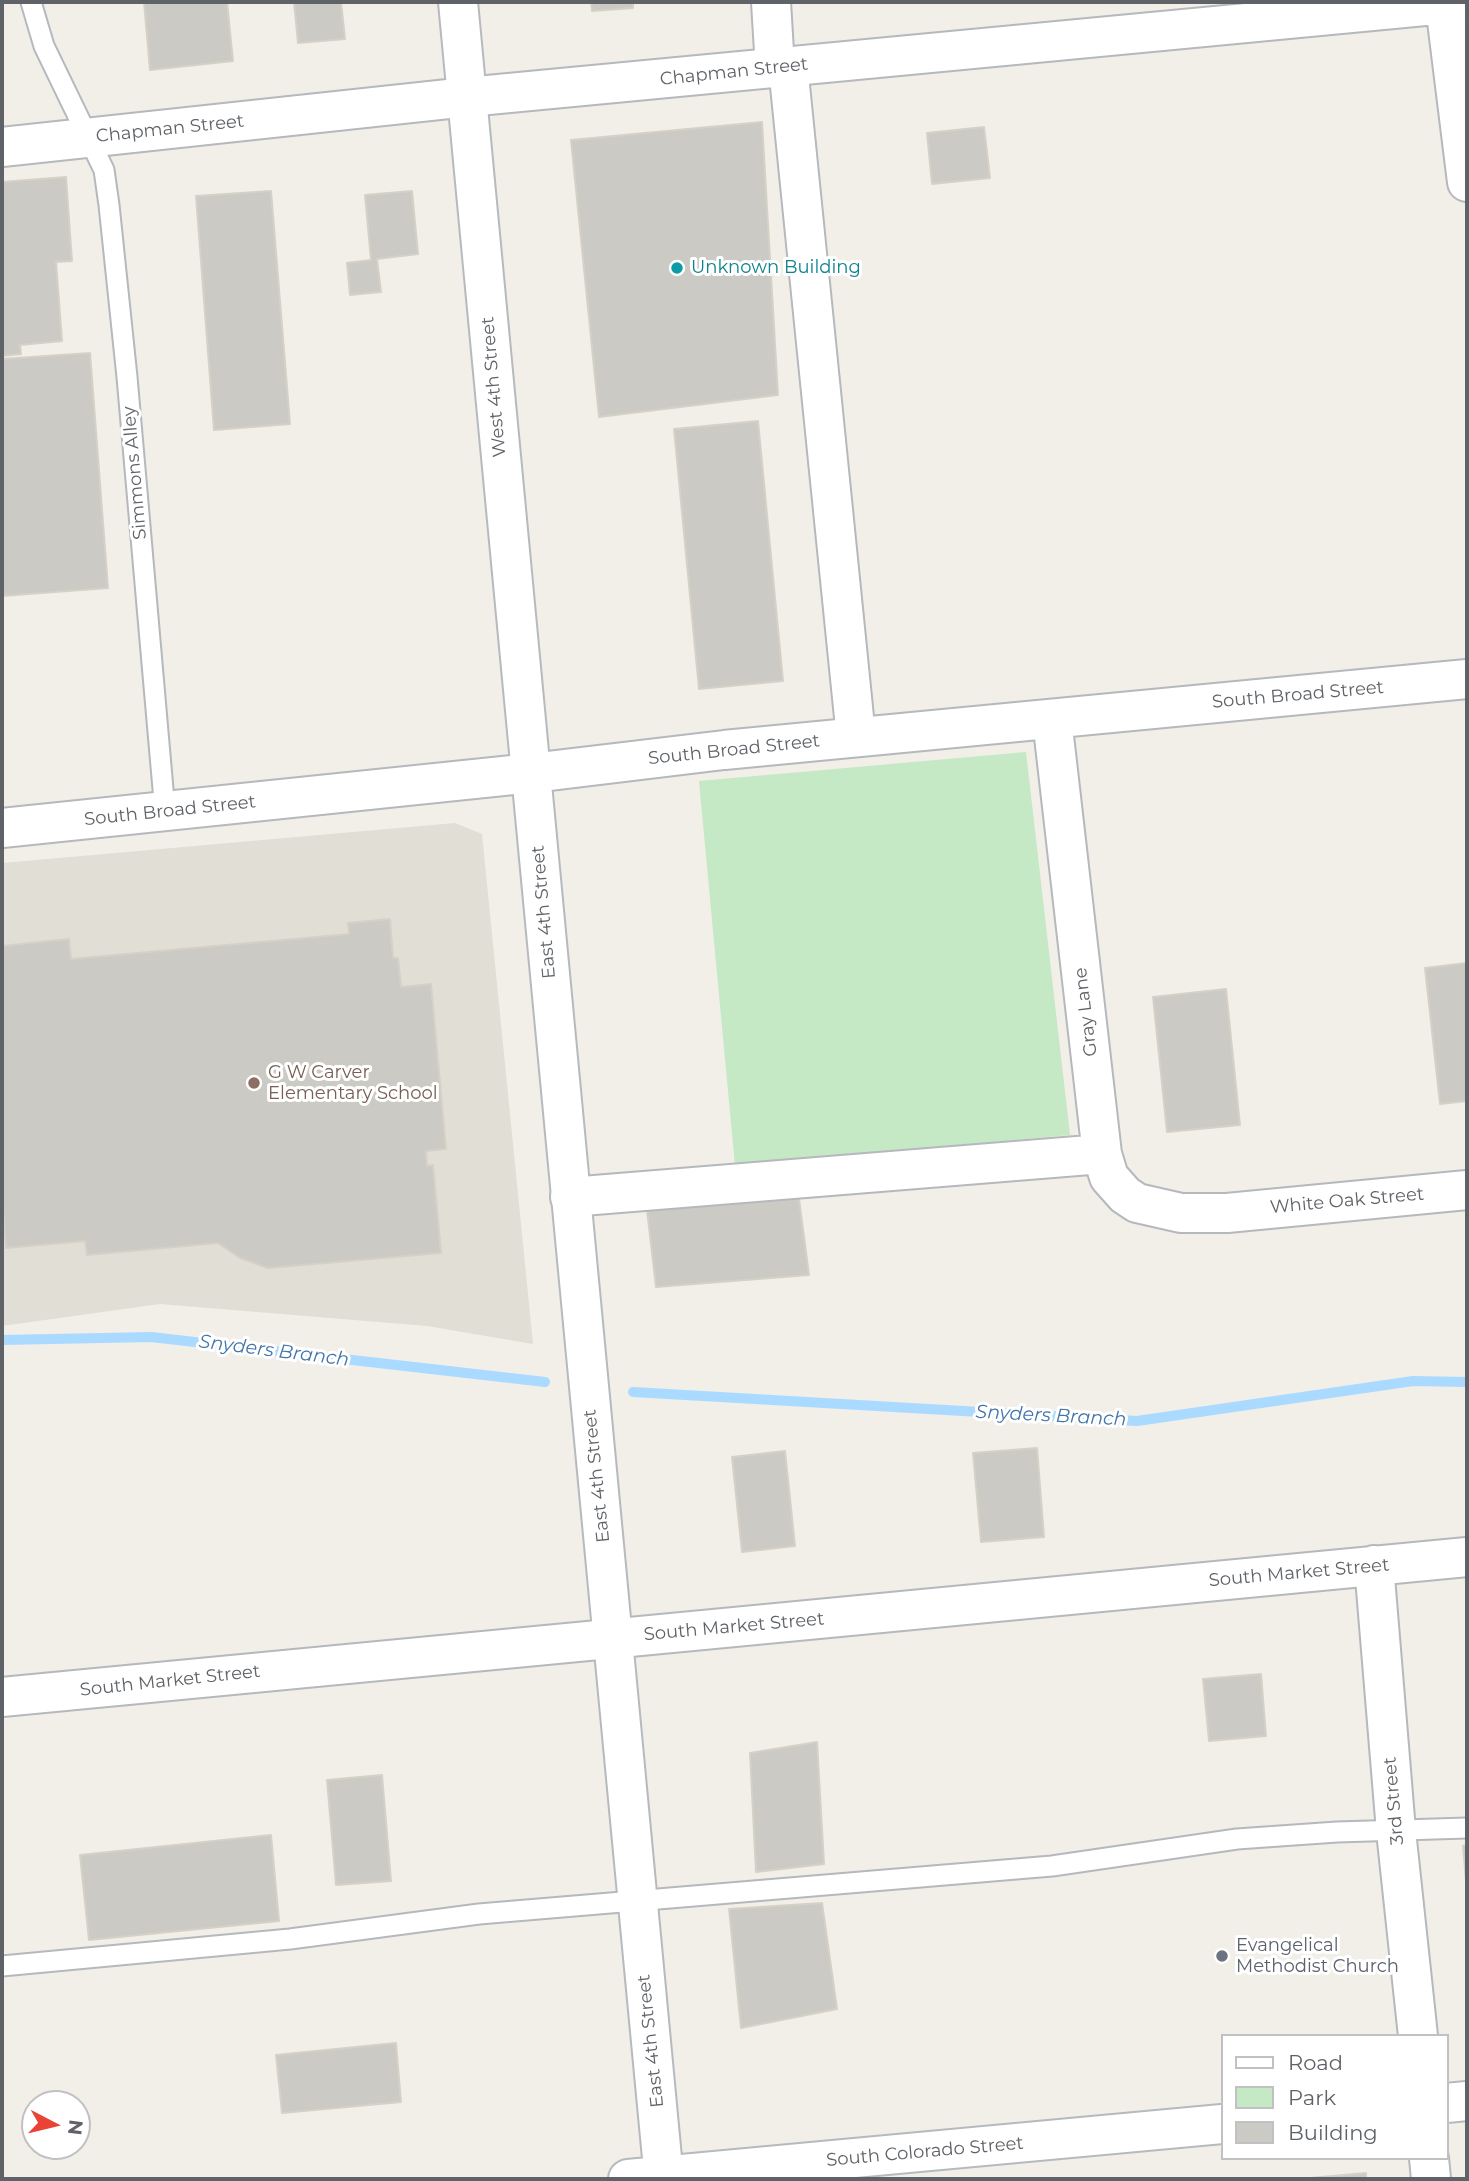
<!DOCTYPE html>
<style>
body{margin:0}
#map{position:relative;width:1469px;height:2181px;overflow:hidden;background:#f1efe8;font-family:Montserrat,sans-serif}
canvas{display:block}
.frame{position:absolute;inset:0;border:4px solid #5f6368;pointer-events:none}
.legend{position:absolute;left:1221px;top:2034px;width:228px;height:126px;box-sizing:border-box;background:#fff;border:2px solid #bfc1c3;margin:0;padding:9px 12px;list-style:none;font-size:21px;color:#5f6368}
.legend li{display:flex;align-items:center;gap:14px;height:35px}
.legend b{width:35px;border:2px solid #bfc1c3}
.north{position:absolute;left:21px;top:2090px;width:70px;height:70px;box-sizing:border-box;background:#fff;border:2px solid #bfc1c3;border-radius:50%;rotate:97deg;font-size:19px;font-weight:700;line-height:28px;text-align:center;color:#5f6368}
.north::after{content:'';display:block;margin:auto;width:24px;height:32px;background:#ea4335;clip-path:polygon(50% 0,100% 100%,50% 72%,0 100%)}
</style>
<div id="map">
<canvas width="1469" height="2181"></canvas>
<div class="frame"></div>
<ul class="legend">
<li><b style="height:9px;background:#fff"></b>Road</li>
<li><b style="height:19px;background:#c5e8c5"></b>Park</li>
<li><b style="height:19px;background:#cccac5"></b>Building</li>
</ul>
<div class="north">N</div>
</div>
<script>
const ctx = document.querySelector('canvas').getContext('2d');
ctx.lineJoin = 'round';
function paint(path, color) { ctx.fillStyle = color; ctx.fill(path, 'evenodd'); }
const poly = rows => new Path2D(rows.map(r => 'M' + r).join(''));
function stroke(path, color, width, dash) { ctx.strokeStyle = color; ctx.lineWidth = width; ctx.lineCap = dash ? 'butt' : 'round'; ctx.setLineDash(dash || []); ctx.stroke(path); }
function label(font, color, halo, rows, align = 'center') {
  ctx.font = font + ' Montserrat,sans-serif'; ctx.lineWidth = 6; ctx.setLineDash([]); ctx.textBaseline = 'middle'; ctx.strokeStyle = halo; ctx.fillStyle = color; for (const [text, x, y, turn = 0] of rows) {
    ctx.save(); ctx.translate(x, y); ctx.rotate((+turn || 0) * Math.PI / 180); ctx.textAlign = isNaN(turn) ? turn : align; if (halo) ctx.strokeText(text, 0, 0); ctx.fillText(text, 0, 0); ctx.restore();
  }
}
const education = poly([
 [455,823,482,834,533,1344,427,1326,160,1304,2,1326,2,863]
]);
const green = poly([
 [1026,752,1070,1135,735,1166,699,781]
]);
const stream = poly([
 [2,1340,151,1337,545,1382],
 [633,1392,1137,1421,1413,1381,1467,1382]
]);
const building = poly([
 [144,2,227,2,233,61,150,70,144,2],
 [294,2,341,2,345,39,298,43,294,2],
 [591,2,633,2,633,8,592,11,591,2],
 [762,122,778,395,599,417,571,140,762,122],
 [984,127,990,178,932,184,927,133,984,127],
 [66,177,72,261,56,262,62,341,20,345,21,354,2,356,2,182,66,177],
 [271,191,290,424,214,430,196,196,271,191],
 [412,191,418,254,377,259,381,292,350,295,347,263,371,260,365,195,412,191],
 [90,353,108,588,2,596,2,359,90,353],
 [758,421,783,681,699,689,674,429,758,421],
 [390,919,393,958,398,958,401,987,431,984,446,1149,426,1151,427,1166,433,1165,441,1253,268,1268,240,1258,218,1243,87,1255,85,1241,6,1248,2,1194,2,946,69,939,71,959,349,934,348,923,390,919],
 [1467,963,1467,1101,1440,1104,1425,968,1467,963],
 [1226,989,1240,1125,1167,1132,1153,997,1226,989],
 [799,1199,809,1275,656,1287,647,1210,799,1199],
 [1037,1448,1044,1537,981,1542,973,1453,1037,1448],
 [785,1451,795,1546,742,1552,732,1457,785,1451],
 [1261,1674,1266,1736,1209,1741,1203,1679,1261,1674],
 [817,1742,824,1864,756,1872,750,1753,817,1742],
 [382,1775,391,1881,336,1885,327,1780,382,1775],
 [271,1835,279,1921,89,1940,80,1855,271,1835],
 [1467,1845,1467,1892,1463,1846,1467,1845],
 [822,1903,837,2009,741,2028,729,1909,822,1903],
 [396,2043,401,2102,282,2113,276,2055,396,2043],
 [1366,2173,1366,2179,1299,2179,1366,2173]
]);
const lane = poly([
 [31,2,44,46,104,170,109,205,127,377,165,812],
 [2,1966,290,1939,479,1914,1052,1866,1237,1839,1337,1832,1467,1828]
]);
const street = poly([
 [771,2,775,68],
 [1445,5,1467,182],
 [788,66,856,737],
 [2,147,467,97,1467,2],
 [1052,719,1102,1154,1109,1177,1125,1195,1137,1203,1181,1213,1227,1213,1467,1190],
 [2,828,532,773,724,750,1467,679],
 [570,1197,1102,1154],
 [1374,1565,1396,1831,1418,2036],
 [2,1697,1467,1557],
 [1429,2158,1431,2179]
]);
const secondary = poly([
 [458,2,664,2179],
 [1446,2103,1467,2101],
 [628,2179,1222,2124]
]);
const markers = [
 [677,268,7,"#0f9aa8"],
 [254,1083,7,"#8d6e63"],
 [1222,1956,7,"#6b7280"]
];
const streetNames = [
 ["Chapman Street",734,72,-6],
 ["Chapman Street",170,129,-6],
 ["West 4th Street",494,387,-95],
 ["Simmons Alley",135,473,-95],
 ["South Broad Street",1298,695,-5],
 ["South Broad Street",734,750,-6],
 ["South Broad Street",170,811,-6],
 ["East 4th Street",544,912,-95],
 ["Gray Lane",1086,1012,-97],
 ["White Oak Street",1347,1201,-5],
 ["East 4th Street",597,1476,-96],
 ["South Market Street",1299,1573,-5],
 ["South Market Street",734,1627,-5],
 ["South Market Street",170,1681,-6],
 ["3rd Street",1394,1801,-95],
 ["East 4th Street",651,2041,-96],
 ["South Colorado Street",925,2152,-5]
];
const cultureNames = [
 ["Unknown Building",691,268]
];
const educationNames = [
 ["G W Carver",268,1073],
 ["Elementary School",268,1094]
];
const worshipNames = [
 ["Evangelical",1236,1946],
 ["Methodist Church",1236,1967]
];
const waterNames = [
 ["Snyders Branch",274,1351,7],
 ["Snyders Branch",1051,1416,3]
];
paint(education, '#e1ded6');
paint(green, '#c5e8c5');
stroke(stream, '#aadaff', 10);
paint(building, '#cccac5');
stroke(building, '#d6d1c6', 2);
stroke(lane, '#b5b8bc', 23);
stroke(street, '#b5b8bc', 42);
stroke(secondary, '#b6babf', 42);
stroke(lane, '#fff', 19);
stroke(street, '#fff', 38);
stroke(secondary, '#fff', 38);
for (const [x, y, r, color] of markers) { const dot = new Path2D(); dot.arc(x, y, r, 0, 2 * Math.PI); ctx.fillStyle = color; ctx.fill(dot); stroke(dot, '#fff', 2.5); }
label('18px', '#5f6368', '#fff', streetNames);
label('18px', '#0d838f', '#fff', cultureNames, 'left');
label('18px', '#785e54', '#fff', educationNames, 'left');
label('18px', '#5b616d', '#fff', worshipNames, 'left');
label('italic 19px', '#4174aa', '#fff', waterNames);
</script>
